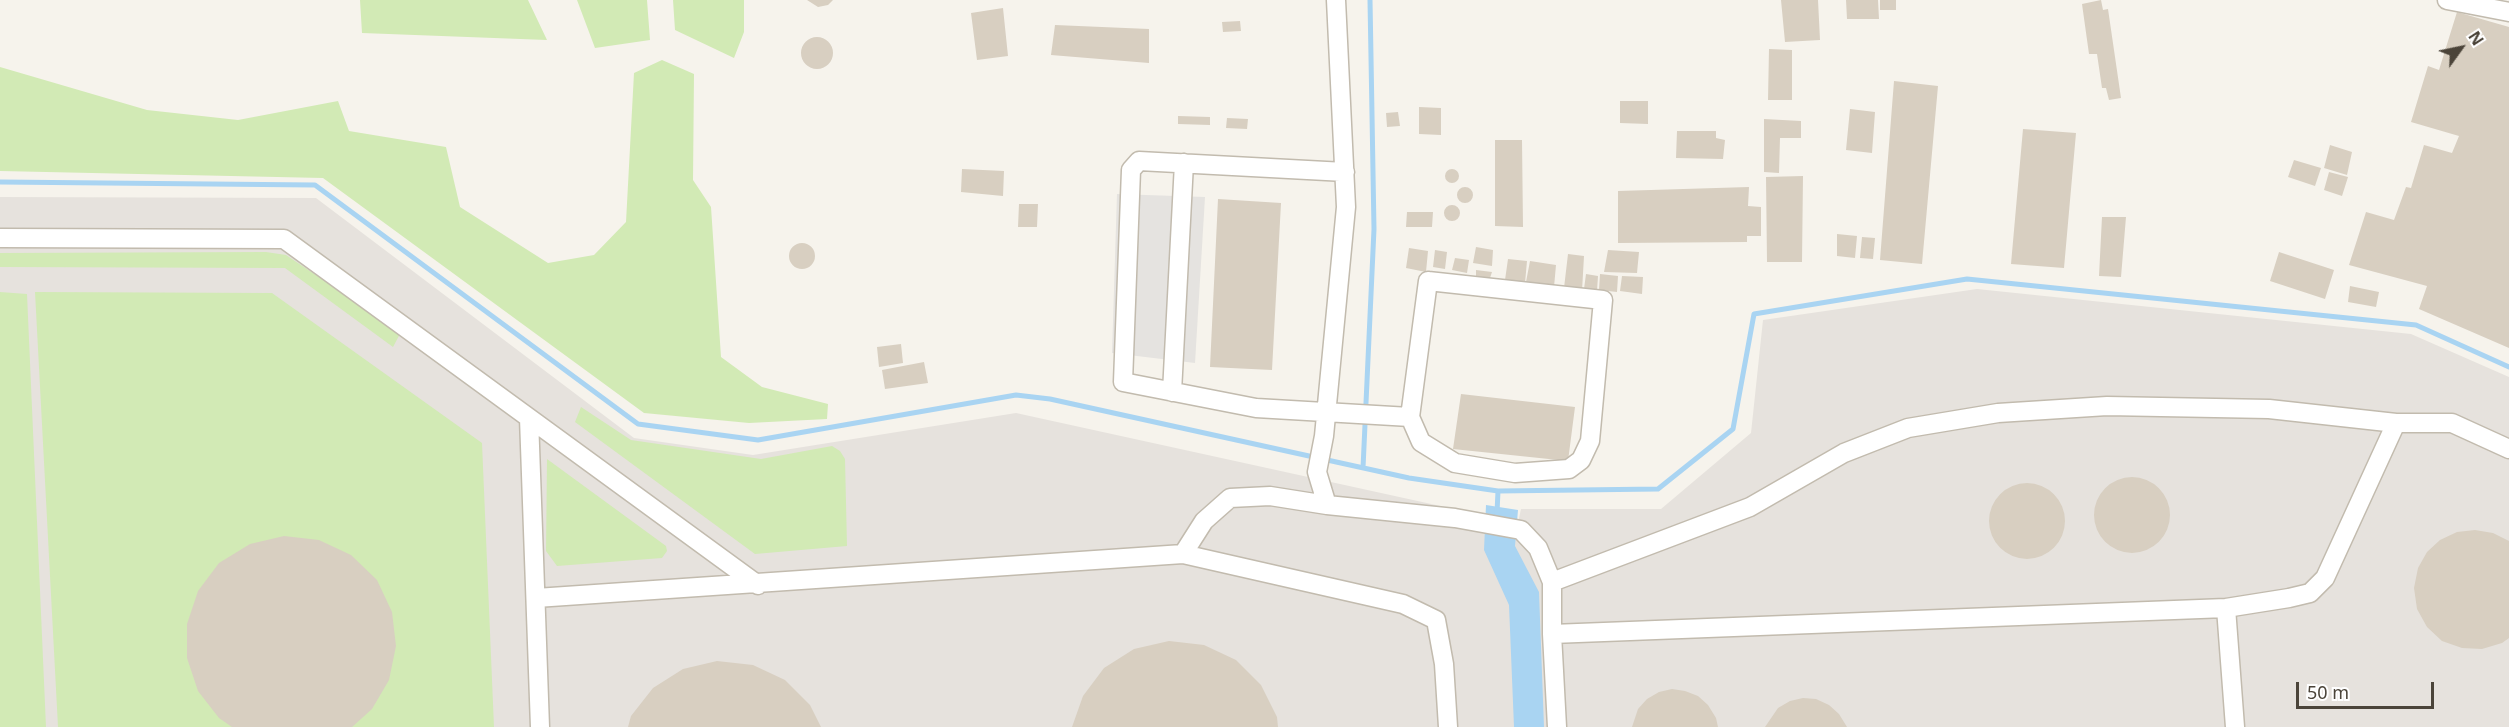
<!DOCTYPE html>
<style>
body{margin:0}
#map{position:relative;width:2509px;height:727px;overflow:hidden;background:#f6f3ec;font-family:"Noto Sans",sans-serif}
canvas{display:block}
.north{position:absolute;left:2431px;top:18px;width:60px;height:60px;-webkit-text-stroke:4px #fff;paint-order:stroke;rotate:57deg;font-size:16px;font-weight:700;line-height:24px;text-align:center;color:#4b4439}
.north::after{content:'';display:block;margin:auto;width:21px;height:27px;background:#4b4439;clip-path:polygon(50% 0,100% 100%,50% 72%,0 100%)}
.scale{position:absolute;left:2296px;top:682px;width:138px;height:27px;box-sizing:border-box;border:3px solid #4b4439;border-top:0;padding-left:8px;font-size:18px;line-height:21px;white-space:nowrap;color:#4b4439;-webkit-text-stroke:4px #fff;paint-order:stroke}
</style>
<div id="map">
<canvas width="2509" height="727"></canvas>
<div class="north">N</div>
<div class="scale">50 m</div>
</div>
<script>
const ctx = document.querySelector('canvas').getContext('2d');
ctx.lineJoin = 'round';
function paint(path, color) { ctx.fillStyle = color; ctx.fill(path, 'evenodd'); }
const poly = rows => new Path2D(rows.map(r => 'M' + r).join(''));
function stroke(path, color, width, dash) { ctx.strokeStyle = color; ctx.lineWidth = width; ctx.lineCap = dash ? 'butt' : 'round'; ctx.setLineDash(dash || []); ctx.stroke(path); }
const industrial = poly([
 [0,197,316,198,634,438,753,455,1016,413,1518,523,1521,509,1661,509,1751,433,1763,320,1977,289,2411,334,2509,377,2509,727,0,727]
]);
const green = poly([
 [360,0,528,0,547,40,362,33],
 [577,0,647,0,650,40,595,48],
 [673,0,744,0,744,32,734,58,675,30],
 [662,60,694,74,693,180,711,207,721,357,762,387,828,404,827,419,749,423,644,413,323,178,0,171,0,67,147,110,238,120,338,101,349,131,446,147,460,207,548,263,594,255,626,222,634,73],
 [266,252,286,255,401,332,393,347,285,268,0,267,0,253],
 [0,292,27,294,46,727,0,727],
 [35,292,272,293,482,443,494,727,58,727],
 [581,407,631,440,761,459,832,446,840,451,845,459,847,546,755,554,575,422],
 [547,459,666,546,667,551,662,558,557,566,546,551]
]);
const parking = poly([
 [1117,194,1205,197,1195,363,1112,353]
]);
const water = poly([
 [1486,505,1518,510,1515,546,1539,592,1544,727,1514,727,1509,605,1484,550]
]);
const stream = poly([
 [0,182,315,185,638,424,758,440,1016,395,1050,399,1409,478,1498,491,1658,489,1733,429,1754,314,1967,279,2416,325,2509,367],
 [1363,468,1374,229,1370,0],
 [1497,513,1498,491]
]);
const building = poly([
 [807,0,833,0,828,5,818,7],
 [1781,0,1818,0,1820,40,1785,42],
 [1846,0,1878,0,1879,19,1847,19],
 [1880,0,1896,0,1896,10,1880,10],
 [2101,0,2103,10,2108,9,2121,98,2109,100,2106,88,2102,88,2097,54,2089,54,2082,4],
 [1003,8,1008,56,977,60,971,13],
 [2457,12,2509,27,2509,348,2419,309,2427,286,2349,265,2366,212,2394,220,2406,187,2411,188,2424,145,2452,153,2459,136,2411,122,2428,66,2439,70],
 [1240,21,1241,31,1223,32,1222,22],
 [1055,25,1149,29,1149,63,1051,55],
 '801 53a16 16 0 1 1 32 0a16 16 0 1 1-32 0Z',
 [1769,49,1792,50,1792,100,1768,100],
 [1894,81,1938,86,1922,264,1880,260],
 [1620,101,1648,101,1648,124,1620,123],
 [1419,107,1441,108,1441,135,1419,134],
 [1850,109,1875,112,1872,153,1846,150],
 [1398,112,1400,126,1387,127,1386,113],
 [1178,116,1210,117,1210,125,1178,124],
 [1227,118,1248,119,1247,129,1226,128],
 [1764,119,1801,121,1801,138,1780,138,1779,173,1764,172],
 [2023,129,2076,133,2064,268,2011,264],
 [1677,131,1716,131,1716,138,1725,140,1723,159,1676,158],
 [1495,140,1522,140,1523,227,1495,226],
 [2330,145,2352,152,2347,175,2324,168],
 [2294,160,2321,168,2315,186,2288,177],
 [962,169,1004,171,1003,196,961,192],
 '1445 176a7 7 0 1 1 14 0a7 7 0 1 1-14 0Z',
 [2329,172,2348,177,2342,196,2324,190],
 [1803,176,1802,262,1767,262,1766,177],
 [1749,187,1748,206,1761,207,1761,236,1747,236,1747,242,1618,243,1618,191],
 '1457 195a8 8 0 1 1 16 0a8 8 0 1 1-16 0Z',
 [1218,199,1281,203,1272,370,1210,367],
 [1019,204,1038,204,1037,227,1018,227],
 '1444 213a8 8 0 1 1 16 0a8 8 0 1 1-16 0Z',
 [1407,212,1433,212,1432,227,1406,227],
 [2102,217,2126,217,2121,277,2099,276],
 [1837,234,1857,236,1855,258,1837,256],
 [1862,237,1875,238,1873,259,1860,258],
 '789 256a13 13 0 1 1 26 0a13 13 0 1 1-26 0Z',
 [1476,247,1493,250,1492,266,1473,263],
 [1409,248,1428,251,1426,272,1406,268],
 [1435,250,1447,252,1445,269,1433,267],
 [1608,250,1639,252,1637,273,1604,272],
 [2279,252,2334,270,2325,299,2270,281],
 [1568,254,1584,256,1582,291,1564,288],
 [1455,258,1469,260,1467,273,1452,270],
 [1508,259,1527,261,1525,283,1505,280],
 [1530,261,1556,265,1554,287,1526,282],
 [1476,270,1492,272,1489,281,1476,278],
 [1586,274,1598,276,1597,291,1584,289],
 [1600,274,1618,276,1617,292,1599,290],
 [1622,276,1643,277,1642,294,1620,291],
 [2350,286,2379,292,2376,307,2348,302],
 [901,344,903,363,879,367,877,347],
 [924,362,928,383,885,389,882,370],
 [1461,394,1575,407,1568,461,1453,449],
 '2094 515a38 38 0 1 1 76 0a38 38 0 1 1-76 0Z',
 '1989 521a38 38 0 1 1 76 0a38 38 0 1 1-76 0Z',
 [2475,530,2493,533,2509,541,2509,638,2502,643,2482,649,2462,648,2442,641,2427,627,2417,609,2414,588,2418,568,2427,552,2440,540,2457,532],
 [284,536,319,540,351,555,377,580,392,612,396,646,389,680,372,709,352,727,232,727,219,718,198,691,187,658,187,624,198,591,219,563,250,544],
 [1169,641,1204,645,1236,660,1261,685,1277,717,1278,727,1072,727,1083,696,1104,668,1134,649],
 [717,661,753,665,785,680,810,705,821,727,628,727,631,716,653,688,683,669],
 [1672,689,1685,691,1698,696,1708,705,1716,718,1718,727,1632,727,1638,709,1647,699,1659,692],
 [1803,698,1816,699,1829,705,1839,714,1847,727,1765,727,1778,708,1790,701]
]);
const minor = poly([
 [2447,0,2509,12],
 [1345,172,1139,161,1131,170,1123,382,1256,408,1410,417],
 [0,238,284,239,758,585],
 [1428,281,1603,300,1590,441,1581,460,1569,469,1515,473,1455,463,1421,442,1410,417,1428,281],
 [1172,392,1184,163],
 [529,418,540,727],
 [1327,505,1317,472,1324,436,1346,207,1336,0],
 [1183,554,1204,521,1230,498,1270,496,1327,505,1455,518,1521,530,1538,548,1552,582,1552,634,1557,727],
 [1552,582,1750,507,1844,453,1908,428,1998,413,2107,406,2269,409,2396,423,2452,423,2509,449],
 [536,598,1183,554,1403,604,1436,620,1444,664,1448,727],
 [2226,608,2235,727],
 [1552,634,2226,608,2289,598,2310,593,2325,578,2396,423]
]);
paint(industrial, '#e6e2dd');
paint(green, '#d2eab5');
paint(parking, '#e5e3e0');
paint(water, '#a9d4f2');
stroke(stream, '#a9d4f2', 5);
paint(building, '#d8cfc1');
stroke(minor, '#c2bbae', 21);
stroke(minor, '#fff', 18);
</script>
